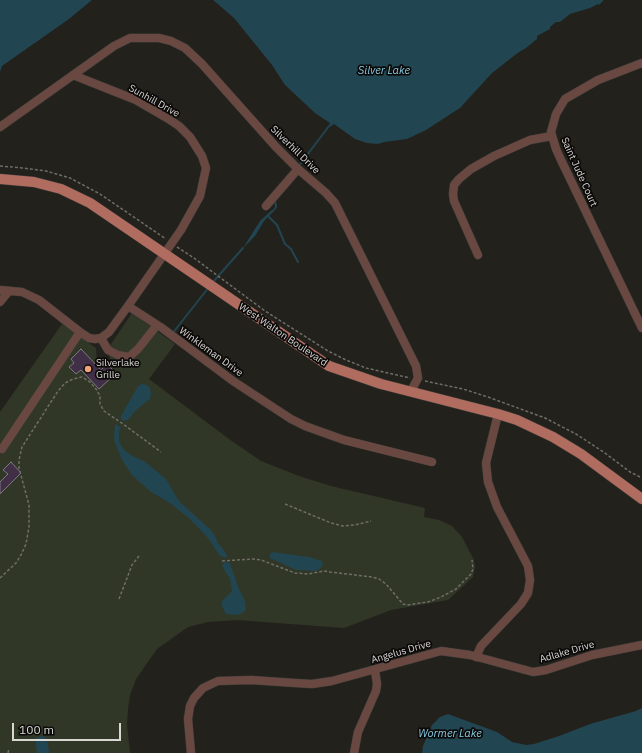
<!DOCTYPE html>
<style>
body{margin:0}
#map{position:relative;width:642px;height:753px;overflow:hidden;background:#23211c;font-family:"IBM Plex Sans",sans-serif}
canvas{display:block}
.scale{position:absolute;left:12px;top:723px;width:109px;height:18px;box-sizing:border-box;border:2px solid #d9d7d4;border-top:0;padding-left:5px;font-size:12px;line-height:14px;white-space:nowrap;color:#d9d7d4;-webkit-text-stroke:3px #0c0a09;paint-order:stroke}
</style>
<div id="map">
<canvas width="642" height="753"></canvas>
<div class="scale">100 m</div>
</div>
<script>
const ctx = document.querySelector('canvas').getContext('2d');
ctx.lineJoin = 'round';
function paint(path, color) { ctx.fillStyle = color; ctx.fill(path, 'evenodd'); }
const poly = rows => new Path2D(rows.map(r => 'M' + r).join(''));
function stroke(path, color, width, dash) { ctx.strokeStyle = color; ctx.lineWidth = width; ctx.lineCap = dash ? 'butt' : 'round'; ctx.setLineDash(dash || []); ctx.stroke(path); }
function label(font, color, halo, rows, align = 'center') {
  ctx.font = font + ' "IBM Plex Sans",sans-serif'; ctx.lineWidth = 3.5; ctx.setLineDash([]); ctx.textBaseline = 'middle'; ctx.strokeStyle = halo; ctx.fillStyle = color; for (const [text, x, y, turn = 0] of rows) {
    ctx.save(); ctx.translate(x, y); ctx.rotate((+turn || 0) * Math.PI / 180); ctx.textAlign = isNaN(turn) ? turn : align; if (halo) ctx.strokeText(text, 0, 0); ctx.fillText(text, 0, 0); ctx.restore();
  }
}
const green = poly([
 [132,313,175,344,149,379,229,439,261,461,299,476,331,486,425,508,424,517,439,520,452,526,462,537,474,560,475,568,473,577,448,600,391,610,344,628,237,620,208,622,188,627,157,649,136,679,130,695,128,709,127,725,130,753,0,753,0,412,62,324,96,348,97,362,110,360,109,347]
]);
const water = poly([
 [0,0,92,0,69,19,2,66,0,72],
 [213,0,603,0,603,1,599,5,598,4,590,8,570,14,560,22,556,22,550,27,550,29,537,36,537,39,526,48,519,52,492,73,460,108,426,130,407,139,384,142,378,144,367,143,355,139,334,124,330,127,329,126,330,123,315,113,285,85,272,65,234,18],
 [272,210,274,210,274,211,264,221,255,236,243,248,260,221],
 [142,384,147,385,150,388,151,393,150,399,136,410,128,420,123,421,121,419,121,416,138,386],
 [115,424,121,427,119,431,119,442,124,450,132,456,144,461,166,479,177,498,181,503,210,529,214,534,218,543,226,553,227,556,226,558,220,556,208,538,190,519,170,503,151,492,132,475,122,460,114,440],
 [272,552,309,557,322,561,323,564,320,569,315,571,296,570,270,558,270,554],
 [225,562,229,563,231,566,238,587,245,601,246,610,239,615,226,614,222,606,222,601,232,591,230,579,225,571,222,565],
 [642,708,642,753,422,753,423,746,432,725,440,717,448,714,497,732,512,742,526,745,534,744,559,736,590,724,636,711],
 [41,736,45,737,48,744,49,753,37,753,35,738]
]);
const stream = poly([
 [298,167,329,126],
 [274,210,276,207,275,200],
 [269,217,277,225,285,244,291,249,298,262],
 [213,282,243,248],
 [172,334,209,287]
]);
const building = poly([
 [81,349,101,370,107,364,114,371,110,375,112,377,99,389,81,370,76,374,69,367,74,363,71,359,81,349],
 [11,462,21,473,0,494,0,482,8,474,3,470,11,462]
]);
const path = poly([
 [0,166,23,168,46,171,70,178,100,194,166,239],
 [177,247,194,258,265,311,328,351,346,360,366,368,410,378],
 [425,381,463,389,488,397,545,418,576,434,605,453,630,472,642,478],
 [285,504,331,523,343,526,355,525,371,521],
 [222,561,253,559,261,560,295,573,308,574,324,571,330,572,372,577,379,579,386,584,403,604,407,605,428,602,441,597,456,589,471,574,473,569,472,560],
 [0,578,16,563,21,555,26,544,29,527,29,505,19,468,19,460,22,447,58,391,65,383,73,379,82,377,90,382,96,389,100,396,100,404,104,411,123,424,161,452],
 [119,599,132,565,139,556],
 [8,753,9,748]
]);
const minor = poly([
 [642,63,598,80,565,99,556,114,551,132,556,149,561,160,642,328],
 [73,75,136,100,167,118,179,126,190,137,202,156,206,168,200,196,181,230,128,306],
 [0,127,114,46,130,38,159,38,171,41,185,48,202,64,276,147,298,169,326,193,335,203,416,366,418,378,411,391],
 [266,206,298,169],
 [478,255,454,201,453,194,454,185,459,179,471,169,494,156,530,140,552,136],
 [0,290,22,292,39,300,80,332,89,338,95,339,101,338,109,332,128,306,162,328,233,381,291,419,305,426,344,440,432,462],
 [0,302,9,291],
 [101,338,108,350,118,355,129,357,138,349,157,325],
 [2,449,80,332],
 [476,657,481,646,521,604,528,593,530,580,528,566,497,507,488,482,486,463,498,414],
 [191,753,188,719,190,706,194,698,203,688,218,681,251,680,295,683,312,684,332,681,441,651,470,655,533,672,546,670,592,655,642,645],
 [354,753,358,732,376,691,377,684,375,670]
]);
const major = poly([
 [0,179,34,182,61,189,90,203,329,366,381,384,498,414,517,420,553,437,581,454,642,499]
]);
const markers = [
 [88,369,4,"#efa377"]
];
const streetNames = [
 ["Sunhill Drive",154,101,29],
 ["Silverhill Drive",295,150,44],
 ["Saint Jude Court",579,172,66],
 ["West Walton Boulevard",283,335,34],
 ["Winkleman Drive",211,352,36],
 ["Angelus Drive",401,652,-16],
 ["Adlake Drive",567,652,-16]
];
const poiNames = [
 ["Silverlake",96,363],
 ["Grille",96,375]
];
const waterNames = [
 ["Silver Lake",384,71],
 ["Wormer Lake",450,734]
];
paint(green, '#313727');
paint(water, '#214551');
stroke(stream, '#214551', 2);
paint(building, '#412f47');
stroke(building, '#7d797e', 1);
stroke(minor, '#403e39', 9);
stroke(major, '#403e39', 11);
stroke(path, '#6f6d68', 1.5, [3, 2]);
stroke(minor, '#6a4842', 8);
stroke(major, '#b16c60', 10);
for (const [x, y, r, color] of markers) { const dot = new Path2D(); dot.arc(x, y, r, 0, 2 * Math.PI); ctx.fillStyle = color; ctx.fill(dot); stroke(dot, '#0c0a09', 1.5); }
label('10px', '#d9d7d4', '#0c0a09', streetNames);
label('10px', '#d9d7d4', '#0c0a09', poiNames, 'left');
label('italic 11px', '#87cae3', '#0c0a09', waterNames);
</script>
